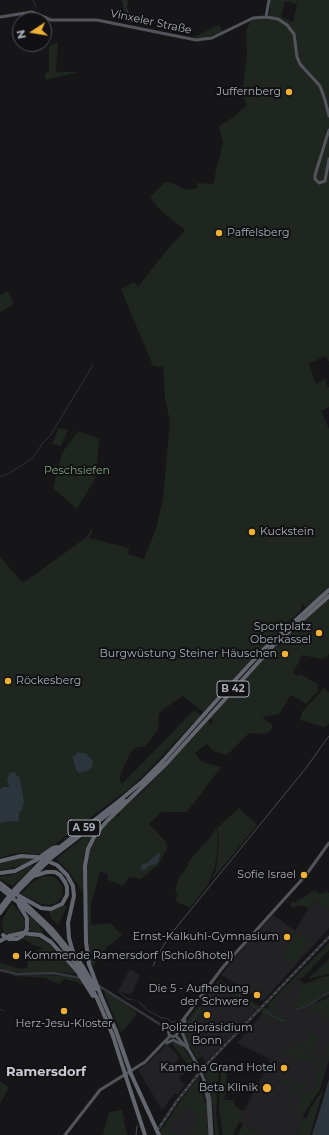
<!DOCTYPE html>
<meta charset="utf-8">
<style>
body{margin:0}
#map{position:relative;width:329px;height:1135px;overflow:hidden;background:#161618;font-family:Montserrat,sans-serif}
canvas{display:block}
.north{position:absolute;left:12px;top:12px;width:40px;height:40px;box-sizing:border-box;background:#111113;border:1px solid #4d4f55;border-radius:50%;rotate:258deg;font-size:11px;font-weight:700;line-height:16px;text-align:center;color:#a8adb8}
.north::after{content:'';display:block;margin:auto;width:14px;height:18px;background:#f2b134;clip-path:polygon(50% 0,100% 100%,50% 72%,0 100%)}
</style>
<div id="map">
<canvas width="329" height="1135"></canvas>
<div class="north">N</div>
</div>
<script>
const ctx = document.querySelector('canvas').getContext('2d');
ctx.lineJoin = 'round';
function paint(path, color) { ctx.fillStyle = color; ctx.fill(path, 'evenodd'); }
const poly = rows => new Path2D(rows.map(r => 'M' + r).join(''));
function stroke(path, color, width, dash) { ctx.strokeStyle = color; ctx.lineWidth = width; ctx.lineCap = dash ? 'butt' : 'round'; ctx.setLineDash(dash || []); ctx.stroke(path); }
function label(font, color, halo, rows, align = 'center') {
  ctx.font = font + ' Montserrat,sans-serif'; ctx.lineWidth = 4; ctx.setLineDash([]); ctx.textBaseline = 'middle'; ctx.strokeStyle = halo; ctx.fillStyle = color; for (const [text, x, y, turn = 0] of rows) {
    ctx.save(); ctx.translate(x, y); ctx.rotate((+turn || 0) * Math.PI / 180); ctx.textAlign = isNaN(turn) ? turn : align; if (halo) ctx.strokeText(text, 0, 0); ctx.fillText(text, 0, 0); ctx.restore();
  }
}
const built = poly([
 [313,901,329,911,329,928,263,1001,221,975,246,944,273,915,295,931],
 [130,969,140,975,131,995,118,991],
 [298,978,305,984,318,1000,317,1003,329,1008,329,1060,320,1089,305,1112,297,1135,260,1135,239,1121,270,1059,237,1043,269,1006,276,1011,273,1003],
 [217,988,221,988,238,997,256,1010,206,1062,186,1035,204,1011,199,1006,203,1001,205,1003],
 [167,1044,180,1058,173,1064,177,1069,184,1064,189,1070,179,1078,185,1085,178,1095,175,1093,162,1110,138,1070,151,1060],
 [183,1105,193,1112,198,1120,198,1123,190,1135,177,1135,168,1129]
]);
const green = poly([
 [121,0,127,0,129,2,126,8,133,21,129,20,124,13],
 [270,0,329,0,329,362,325,356,309,364,316,384,325,379,327,388,329,387,329,407,321,411,329,429,329,654,326,658,321,659,302,655,293,673,298,676,300,674,319,685,316,688,319,690,306,704,291,695,279,714,262,717,273,726,270,732,262,734,249,733,227,755,213,751,207,744,195,753,202,762,221,767,187,812,162,812,149,824,165,841,168,847,158,865,141,879,129,877,123,886,108,880,107,874,100,871,91,905,91,925,110,923,122,935,107,947,92,967,88,948,87,868,88,856,92,844,97,835,105,826,117,815,118,817,120,815,118,813,144,790,208,721,211,724,213,722,210,718,270,652,313,613,302,604,301,611,290,620,254,657,203,712,183,696,162,710,159,714,158,730,151,739,145,746,135,748,130,753,120,776,120,780,122,784,194,710,201,715,134,785,43,853,38,854,21,853,12,854,0,858,0,824,4,822,15,821,19,812,7,779,9,787,6,786,0,790,0,557,23,583,87,537,91,530,93,530,89,538,129,548,128,554,144,559,156,529,163,498,170,421,165,399,163,367,153,366,121,289,134,282,137,285,137,288,167,250,185,230,160,210,150,197,165,182,169,182,187,190,197,188,197,183,213,184,223,142,219,126,232,118,247,105,242,94,247,55,246,31,251,20,258,18,268,18,270,10],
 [285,1,297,4,293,22,281,17],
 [78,752,86,753,93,761,78,773,72,759,73,756],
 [219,25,223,32,204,38,192,38],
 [58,42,56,72,78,72,46,80,44,73,49,72,49,46],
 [8,291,14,304,0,312,0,295],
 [59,428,68,430,61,446,52,444],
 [78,431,99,439,96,477,77,509,53,488,62,453],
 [324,688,329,692,329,724,324,727,300,720,302,712],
 [239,808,257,825,211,881,216,870,218,855,219,836,217,828],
 [98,826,97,830,89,841,84,857,83,893,68,870,56,859],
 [216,829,218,835,217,855,214,869,208,884,190,908,175,901,178,894,175,892,179,877,186,869,190,859,209,839],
 [24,857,33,859,23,865,9,869,0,870,0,862],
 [31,865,32,867,13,886,0,879,1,876,11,875,21,871],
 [45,876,52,876,57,879,62,886,63,893,61,898,56,903,49,905,41,904,21,894,30,884,39,878],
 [314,890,321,894,326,891,329,893,329,911,314,901,308,909,304,906,299,905,293,908,290,904,293,901,295,903,299,899,303,898],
 [11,905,13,905,19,911,25,920,25,924,24,929,9,934,5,933,3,931,2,925,3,918],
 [64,905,67,907,58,925,51,918,49,911,60,908],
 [28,917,31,917,42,929,45,936,29,930,30,925],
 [296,932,310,941,295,963,283,956],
 [28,934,32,935,47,942,76,973,72,974,57,972,33,973,8,971,0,968,0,963,21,969,27,968,30,954,33,951,41,950,41,947,32,945,30,942,22,939],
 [329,943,329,950,302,978,298,978,273,1003,278,1009,276,1011,267,1005],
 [329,959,329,974,308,979],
 [9,974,64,976,78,979,83,983,81,985,77,982,64,979,59,984,45,978,15,976],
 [329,976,329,995,299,1009,295,1008,302,985,322,977],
 [219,980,242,993,242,996,260,1006,256,1010,238,997,221,988,216,989,206,1003,203,1001],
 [105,990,136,1012,136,1015,121,1033,104,993],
 [329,997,329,1018,321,1017,322,1013,310,1010,314,1004],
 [198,1006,205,1011,186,1035,201,1056,198,1059,187,1042,183,1032,185,1024],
 [264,1007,286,1019,285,1022,282,1023,260,1012],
 [309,1034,319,1036,317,1046,310,1046,306,1044],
 [329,1041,329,1056,319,1088,320,1089,303,1114,295,1112,295,1110,300,1111,300,1107,298,1107,301,1098,303,1099,304,1094,294,1091,293,1096,291,1095,293,1088,297,1090,297,1089,312,1093,321,1065,316,1064,317,1059,324,1061],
 [177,1042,184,1048,195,1065,197,1069,195,1074,171,1043],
 [296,1043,305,1045,304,1052,312,1055,313,1050,305,1048,306,1045,309,1047,316,1047,312,1059,314,1060,313,1062,279,1053,281,1049,288,1051,289,1048,301,1052,302,1048,294,1045],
 [213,1064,218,1065,219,1067,216,1113,219,1135,215,1135,213,1106,205,1073],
 [222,1067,228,1070,226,1082,229,1083,224,1100,233,1100,236,1107,241,1110,245,1110,233,1135,223,1135,222,1131,219,1106,220,1081],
 [199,1077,205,1102,207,1104,208,1135,190,1135,198,1123,198,1120,193,1112,183,1106,168,1129,177,1135,158,1135,183,1097],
 [282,1079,308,1085,306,1090,305,1087,304,1089,294,1087,294,1085,293,1085,292,1086,286,1084,286,1083,281,1083],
 [0,1081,9,1087,0,1104],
 [323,1090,310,1135,297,1135,302,1118,306,1119,310,1111,309,1110],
 [122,1110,127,1135,103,1135,109,1112],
 [243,1124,260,1135,238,1135]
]);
const water = poly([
 [78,752,86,753,93,761,92,767,89,770,80,773,77,772,72,757],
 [10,772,15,773,20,779,24,802,22,810,19,812,19,821,4,822,0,824,0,790,2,787,9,787,7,779],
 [158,853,160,854,158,862,154,865,150,865,143,871,141,867,142,864,144,863,146,864],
 [329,1079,329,1135,312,1135,322,1103]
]);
const stream = poly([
 [33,0,36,7],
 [124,0,130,20],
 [0,477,8,474,33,458,42,444,50,436,93,365],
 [119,992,128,999,133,1000],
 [138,1001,147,1010,162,1018,166,1018,172,1022,176,1021],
 [205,1002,209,997,212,989,215,986,221,984,239,994,241,1000,248,1002,257,1009],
 [0,1009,4,1011],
 [295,1010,305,1007,329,992],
 [265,1011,269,1012,270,1015,282,1021,285,1020],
 [187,1023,189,1023,193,1020,200,1008]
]);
const minor = poly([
 [0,970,17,974,53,973,81,978],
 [96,984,169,1030]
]);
const major = poly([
 [0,17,32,12,51,20,97,20,196,40,212,38,253,18,266,17,278,19,287,25,294,34,297,57,300,64,320,86,325,100,329,116],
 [266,17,269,0],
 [329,130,315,175,315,179,319,183,325,181,329,159],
 [185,1020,182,1032,188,1047],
 '168.5 1032a4.5 4.5 0 1 1 9 0a4.5 4.5 0 1 1-9 0Z',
 [176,1029,223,967,306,875,329,843],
 [176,1036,189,1050,199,1068],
 [167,1043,173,1040,183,1045],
 [204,1080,207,1087,210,1101,212,1135],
 [204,1084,208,1101,210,1135],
 [65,1135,100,1090,145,1062,170,1036]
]);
const highway = poly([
 [43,855,53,848,57,847],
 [47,857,119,801,143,781,163,761,225,691,263,650,329,590],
 [51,858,125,801],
 [0,861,21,856,37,857,57,865,67,875,73,886,74,896,68,923,69,938,73,952,83,967],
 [0,873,15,871,36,860],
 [0,883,14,894],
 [0,888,25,908,44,926,59,942,80,969],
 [15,889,42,861],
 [18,891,46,863],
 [14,893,41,908,51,909,62,904,67,895,67,887,65,882,60,875,55,872,47,872,30,877],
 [19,898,52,929,71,952],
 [19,905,27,918,27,929],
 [0,908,6,900],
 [0,913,8,902],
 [0,941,9,936,22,933,40,935,51,942,77,971],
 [89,964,86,942,85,866,88,849,95,835,107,821,166,764,274,645,329,596],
 [101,996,116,1031],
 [97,998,113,1036],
 [131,1074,159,1135],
 [126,1077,145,1135]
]);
const tram = poly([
 [153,966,160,951,171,934,306,768,329,736],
 [136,1135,137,1126]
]);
const rail = poly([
 [159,1128,177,1101,204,1067,329,937]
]);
const majorBridge = poly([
 [199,1068,204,1080]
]);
const highwayBridge = poly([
 [36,860,43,855],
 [42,861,47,857],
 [46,863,51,858],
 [6,900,15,889],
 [8,902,18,891],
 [3,935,9,939,17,939,22,936,27,929],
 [89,964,101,996],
 [83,967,96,989],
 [80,969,97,998],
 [77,971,93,996],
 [116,1031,131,1074],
 [113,1036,126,1077]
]);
const markers = [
 [289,92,4,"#f2b134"],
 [219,233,4,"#f2b134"],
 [252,532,4,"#f2b134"],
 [319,633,4,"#f2b134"],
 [285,654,4,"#f2b134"],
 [8,681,4,"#f2b134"],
 [304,875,4,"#f2b134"],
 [287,937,4,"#f2b134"],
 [16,956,4,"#f2b134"],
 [257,995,4,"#f2b134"],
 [64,1011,4,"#f2b134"],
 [207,1015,4,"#f2b134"],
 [284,1068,4,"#f2b134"],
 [267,1088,5,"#f2b134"]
];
const shields = [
 [233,689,32],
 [84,828,32]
];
const shieldNames = [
 ["B 42",233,689],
 ["A 59",84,828]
];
const streetNames = [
 ["Vinxeler Straße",151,22,12]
];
const poiNames = [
 ["Juffernberg",281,92],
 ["Paffelsberg",227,233,"left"],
 ["Kuckstein",260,532,"left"],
 ["Sportplatz",311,627],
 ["Oberkassel",311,640],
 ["Burgwüstung Steiner Häuschen",277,654],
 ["Röckesberg",16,681,"left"],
 ["Sofie Israel",296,875],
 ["Ernst-Kalkuhl-Gymnasium",279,937],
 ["Kommende Ramersdorf (Schloßhotel)",24,956,"left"],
 ["Die 5 - Aufhebung",249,989],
 ["der Schwere",249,1002],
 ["Herz-Jesu-Kloster",64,1024,"center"],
 ["Polizeipräsidium",207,1028,"center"],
 ["Bonn",207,1041,"center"],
 ["Kameha Grand Hotel",276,1068],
 ["Beta Klinik",258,1088]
];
const parkNames = [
 ["Peschsiefen",77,471]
];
const quarterNames = [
 ["Ramersdorf",46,1072]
];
paint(built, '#222225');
paint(green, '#1e261f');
paint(water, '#2c353c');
stroke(stream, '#2c353c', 1);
stroke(minor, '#37383d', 2.5);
stroke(major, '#53555c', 3);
stroke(highway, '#63666e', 4);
stroke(tram, '#4a4c52', 1);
stroke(rail, '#4a4c52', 2.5);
stroke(rail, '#111113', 1, [3]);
stroke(majorBridge, '#53555c', 3);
stroke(highwayBridge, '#63666e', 4);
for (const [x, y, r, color] of markers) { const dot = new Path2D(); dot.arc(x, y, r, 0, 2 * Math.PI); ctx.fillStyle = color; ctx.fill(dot); stroke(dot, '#111113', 1.5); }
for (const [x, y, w] of shields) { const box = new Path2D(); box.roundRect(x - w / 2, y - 8, w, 16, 3); ctx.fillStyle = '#111113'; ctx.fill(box); stroke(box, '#a8adb8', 1); }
label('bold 10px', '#a8adb8', null, shieldNames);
label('11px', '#a8adb8', '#111113', streetNames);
label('11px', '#a8adb8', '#111113', poiNames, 'right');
label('11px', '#7fa381', '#111113', parkNames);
label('bold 13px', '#c9ccd4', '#111113', quarterNames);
</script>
